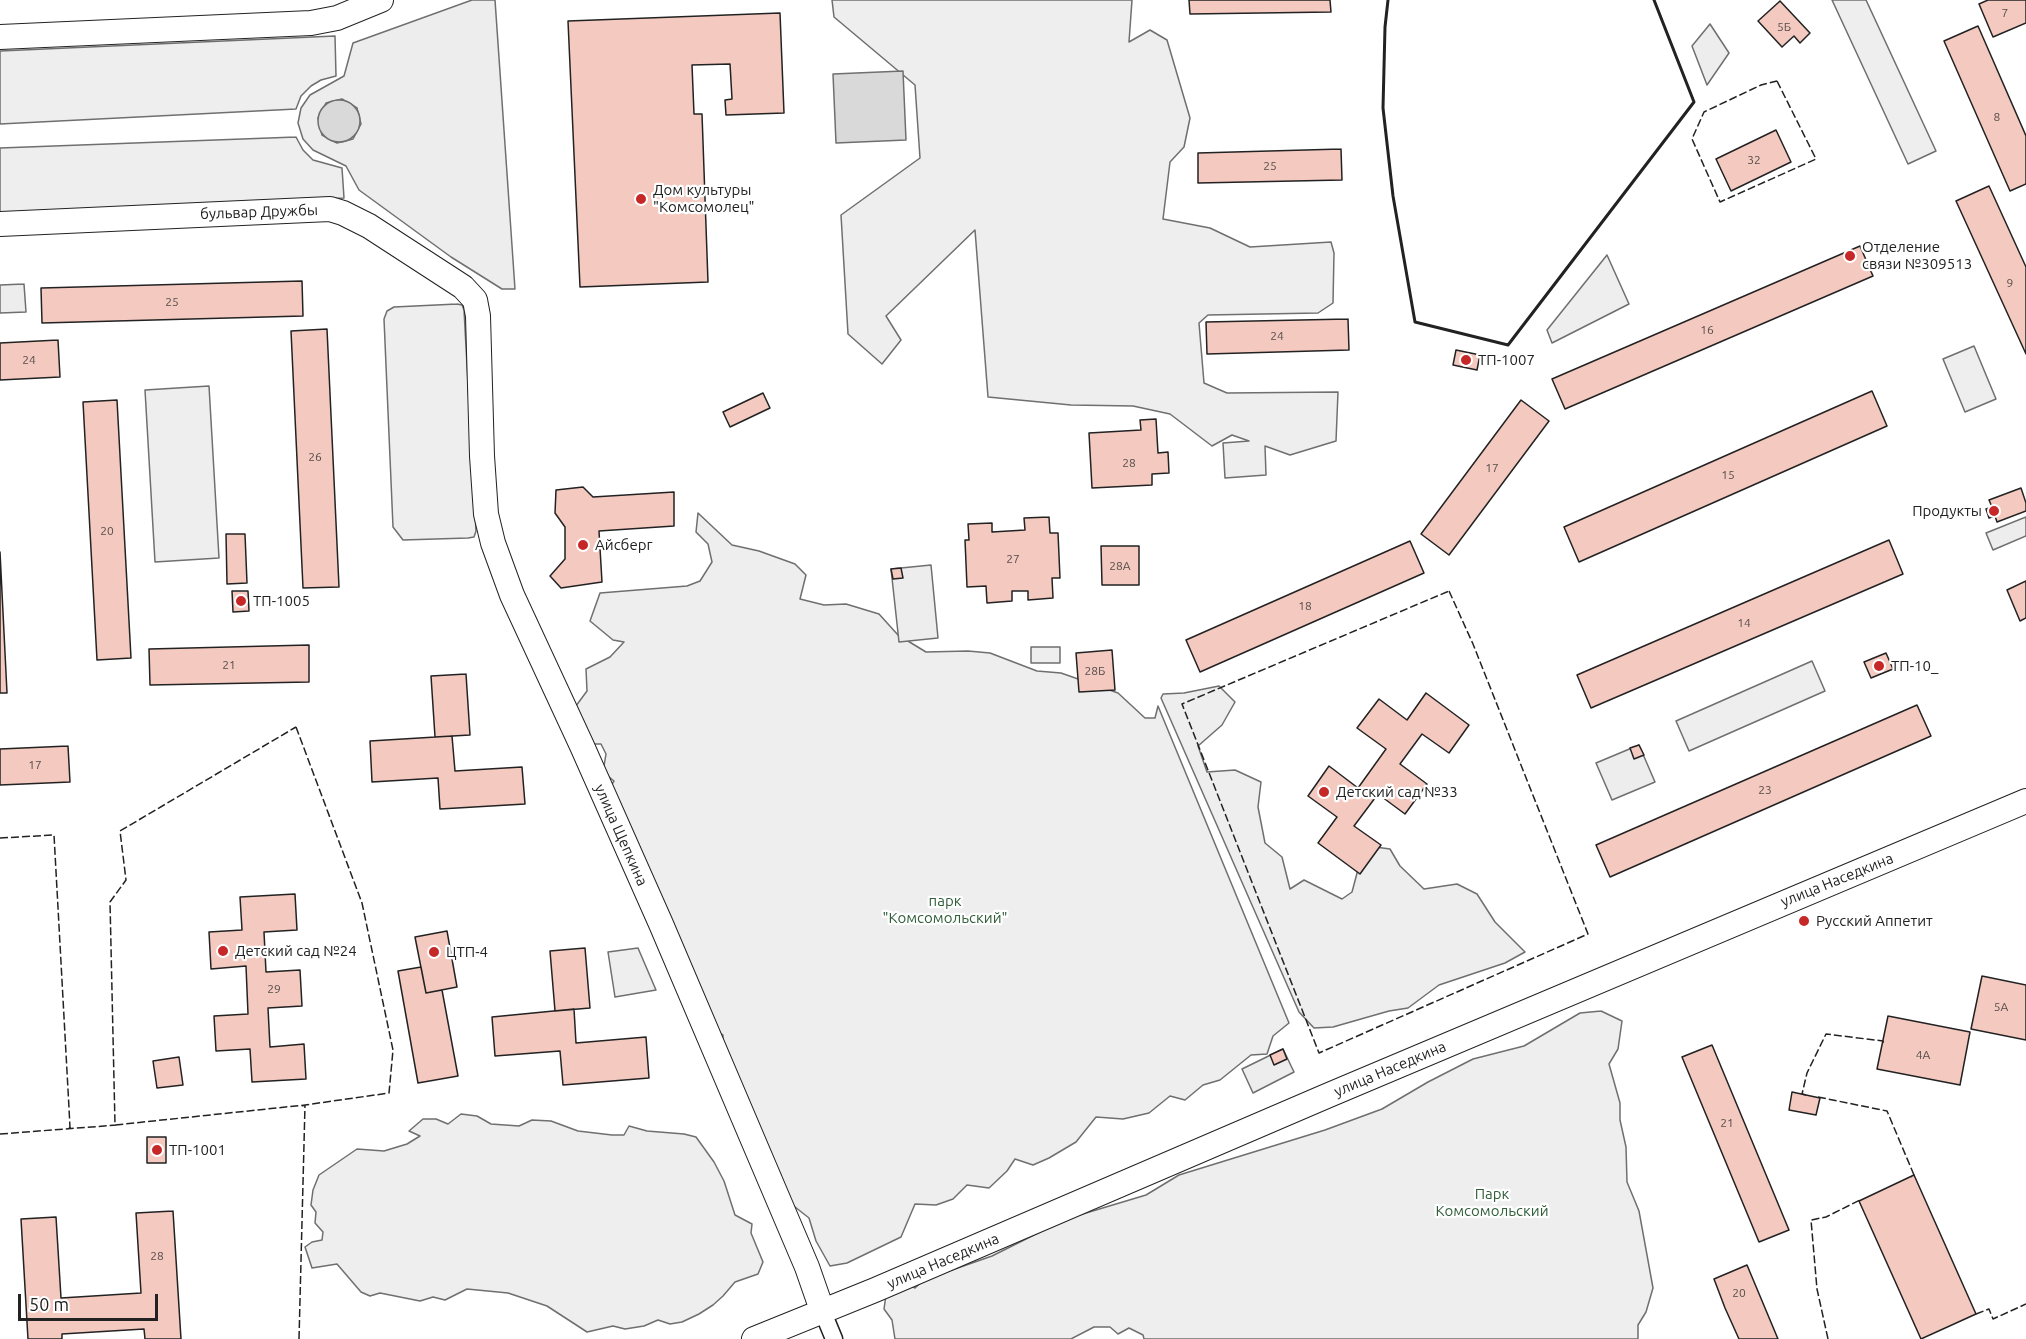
<!DOCTYPE html>
<meta charset="utf-8">
<style>
body{margin:0}
#map{position:relative;width:2026px;height:1339px;overflow:hidden;background:#fff;font-family:Ubuntu,sans-serif}
canvas{display:block}
.scale{position:absolute;left:18px;top:1294px;width:140px;height:27px;box-sizing:border-box;border:3px solid #222;border-top:0;padding-left:8px;font-size:18px;line-height:21px;white-space:nowrap;color:#222;-webkit-text-stroke:4px #fff;paint-order:stroke}
</style>
<div id="map">
<canvas width="2026" height="1339"></canvas>
<div class="scale">50 m</div>
</div>
<script>
const ctx = document.querySelector('canvas').getContext('2d');
ctx.lineJoin = 'round';
function paint(path, color) { ctx.fillStyle = color; ctx.fill(path, 'evenodd'); }
const poly = rows => new Path2D(rows.map(r => 'M' + r).join(''));
function stroke(path, color, width, dash) { ctx.strokeStyle = color; ctx.lineWidth = width; ctx.lineCap = dash ? 'butt' : 'round'; ctx.setLineDash(dash || []); ctx.stroke(path); }
function label(font, color, halo, rows, align = 'center') {
  ctx.font = font + ' Ubuntu,sans-serif'; ctx.lineWidth = 4.5; ctx.setLineDash([]); ctx.textBaseline = 'middle'; ctx.strokeStyle = halo; ctx.fillStyle = color; for (const [text, x, y, turn = 0] of rows) {
    ctx.save(); ctx.translate(x, y); ctx.rotate((+turn || 0) * Math.PI / 180); ctx.textAlign = isNaN(turn) ? turn : align; if (halo) ctx.strokeText(text, 0, 0); ctx.fillText(text, 0, 0); ctx.restore();
  }
}
const green = poly([
 [832,0,1132,0,1129,42,1150,30,1167,40,1190,118,1184,147,1170,162,1163,219,1210,228,1250,247,1331,242,1334,253,1333,303,1318,313,1208,315,1199,323,1204,383,1227,393,1338,392,1336,441,1290,455,1265,446,1266,475,1225,478,1223,443,1249,441,1232,435,1212,446,1170,414,1133,406,1071,405,988,397,975,230,886,316,901,340,882,364,848,334,841,215,920,158,915,85,834,17,832,0],
 [1832,0,1866,0,1936,151,1908,164,1832,0],
 [335,36,336,76,321,80,311,86,301,96,296,109,0,124,0,51,335,36],
 [296,137,303,150,313,160,342,168,344,198,0,215,0,148,296,137],
 [1607,255,1629,304,1552,343,1547,330,1607,255],
 [457,304,462,305,464,310,476,531,474,537,468,538,403,540,393,527,384,319,387,311,394,307,457,304],
 [1974,346,1996,399,1965,412,1943,359,1974,346],
 [209,386,219,558,155,562,145,390,209,386],
 [698,513,732,545,759,551,795,564,806,575,800,599,824,605,846,604,879,614,898,635,926,652,968,651,990,653,1037,671,1061,673,1118,693,1145,718,1155,718,1158,706,1289,1023,1273,1036,1267,1054,1251,1055,1220,1080,1203,1085,1185,1100,1170,1096,1149,1113,1123,1119,1096,1117,1076,1142,1049,1158,1033,1165,1015,1159,1007,1171,989,1188,967,1185,953,1199,936,1205,915,1204,901,1237,847,1263,830,1266,816,1241,809,1218,776,1192,781,1175,758,1138,748,1098,736,1092,722,1063,723,1035,706,1023,607,792,614,781,603,772,606,754,601,744,588,744,567,718,587,691,586,669,610,657,624,642,613,640,590,621,600,593,687,586,700,581,712,562,708,544,696,532,698,513],
 [1031,647,1060,647,1060,663,1031,663,1031,647],
 [1812,661,1825,691,1689,751,1676,721,1812,661],
 [1219,686,1235,702,1222,725,1198,746,1207,772,1235,770,1261,782,1258,807,1265,843,1282,857,1290,889,1304,880,1342,899,1352,892,1360,862,1368,846,1390,849,1400,866,1424,889,1457,884,1477,894,1495,922,1525,952,1505,963,1439,985,1408,1008,1389,1011,1333,1027,1314,1028,1299,1012,1161,698,1163,694,1184,693,1219,686],
 [638,948,656,990,615,997,608,952,638,948],
 [1601,1011,1622,1021,1618,1049,1609,1064,1620,1103,1620,1120,1626,1147,1627,1182,1639,1211,1653,1288,1646,1312,1638,1325,1638,1339,1144,1339,1143,1335,1129,1328,1118,1334,1110,1327,1094,1327,1071,1339,895,1339,892,1320,884,1309,887,1288,907,1283,915,1288,930,1274,952,1270,992,1256,1066,1219,1146,1195,1179,1175,1325,1130,1382,1109,1428,1082,1473,1059,1524,1046,1580,1013,1601,1011],
 [461,1114,477,1116,491,1124,519,1126,532,1120,551,1121,578,1131,612,1135,624,1135,629,1126,647,1131,684,1134,696,1137,714,1162,724,1181,735,1215,752,1224,751,1233,763,1262,758,1274,735,1282,723,1296,713,1305,699,1314,682,1322,670,1324,658,1320,644,1326,625,1329,613,1326,587,1332,547,1306,508,1293,467,1289,445,1300,433,1297,420,1301,380,1293,370,1296,361,1292,337,1264,312,1268,305,1247,312,1242,322,1240,323,1232,315,1223,316,1212,311,1205,313,1190,319,1175,357,1149,384,1151,407,1144,420,1136,409,1131,423,1119,436,1119,448,1124,461,1114]
]);
const parking = poly([
 [472,0,495,0,515,289,502,289,451,257,359,190,346,166,313,150,303,139,298,123,301,108,310,95,344,76,353,43,472,0],
 [342,99,357,108,361,124,353,139,337,143,322,135,318,118,326,103,342,99],
 [1710,24,1729,53,1707,85,1692,46,1710,24],
 [24,284,26,312,0,313,0,285,24,284],
 [2026,517,2026,536,1993,550,1986,533,2026,517],
 [931,565,938,638,899,642,891,569,931,565],
 [1639,745,1655,782,1612,800,1596,763,1639,745],
 [1283,1049,1294,1072,1253,1093,1242,1069,1283,1049]
]);
const water = poly([
 [903,71,906,140,836,143,833,74,903,71],
 '318 121a21 21 0 1 1 42 0a21 21 0 1 1-42 0Z'
]);
const building = poly([
 [1189,0,1330,0,1331,12,1190,14,1189,0],
 [1988,0,2026,0,2026,23,1993,37,1979,4,1988,0],
 [1780,1,1810,33,1800,43,1794,36,1782,47,1758,21,1780,1],
 [780,13,784,113,726,115,725,100,732,99,730,64,692,65,694,114,702,114,708,282,580,287,568,21,780,13],
 [1978,26,2026,136,2026,184,2010,191,1944,41,1978,26],
 [1776,130,1791,162,1731,191,1716,159,1776,130],
 [1341,149,1342,180,1198,183,1198,153,1341,149],
 [1989,186,2026,267,2026,354,1956,201,1989,186],
 [1860,246,1873,276,1565,409,1552,379,1860,246],
 [302,281,303,316,42,323,41,288,302,281],
 [1348,319,1349,350,1207,354,1206,322,1348,319],
 [327,329,339,587,303,588,291,331,327,329],
 [58,340,60,377,0,380,0,343,58,340],
 [1456,350,1480,355,1477,370,1453,365,1456,350],
 [1872,391,1887,426,1579,562,1564,527,1872,391],
 [763,393,770,408,730,427,723,412,763,393],
 [117,400,131,658,97,660,83,402,117,400],
 [1521,400,1549,421,1449,555,1421,534,1521,400],
 [1156,419,1158,453,1168,452,1169,473,1152,474,1152,485,1092,488,1089,433,1141,430,1140,420,1156,419],
 [583,487,593,497,674,492,674,526,599,531,602,582,561,588,550,576,565,559,565,527,555,513,556,490,583,487],
 [2021,488,2026,503,2026,511,1997,522,1995,516,1989,518,1986,509,1992,507,1989,500,2021,488],
 [1049,517,1050,533,1058,533,1060,578,1052,578,1053,598,1028,600,1028,591,1012,591,1012,601,987,603,986,586,967,587,965,540,969,540,968,524,992,523,992,532,1025,530,1024,518,1049,517],
 [226,534,245,534,247,583,227,584,226,534],
 [1889,540,1903,574,1591,708,1577,675,1889,540],
 [1410,541,1424,573,1200,672,1186,640,1410,541],
 [1101,546,1139,546,1139,585,1102,585,1101,546],
 [0,552,7,693,0,693,0,552],
 [901,568,903,578,893,579,891,569,901,568],
 [2026,581,2026,618,2020,621,2007,590,2026,581],
 [232,591,248,591,249,611,233,612,232,591],
 [309,645,309,682,150,685,149,649,309,645],
 [1112,650,1115,690,1079,692,1076,653,1112,650],
 [1886,653,1893,669,1871,678,1864,662,1886,653],
 [466,674,470,735,435,737,431,676,466,674],
 [1426,693,1469,725,1449,753,1422,734,1400,764,1427,784,1405,814,1378,794,1354,826,1381,845,1360,874,1318,843,1337,817,1308,796,1329,766,1358,788,1386,749,1357,728,1379,699,1407,720,1426,693],
 [1917,705,1931,736,1610,877,1596,845,1917,705],
 [452,736,455,771,522,767,525,804,440,809,438,778,372,782,370,741,452,736],
 [1639,745,1644,755,1634,759,1630,748,1639,745],
 [68,746,70,782,0,785,0,749,68,746],
 [295,894,297,930,264,932,266,972,300,970,302,1006,268,1008,270,1047,304,1044,306,1079,252,1082,250,1049,216,1051,214,1016,248,1014,246,966,211,969,209,932,242,930,240,897,295,894],
 [447,931,457,987,426,993,415,937,447,931],
 [585,948,590,1008,555,1011,550,951,585,948],
 [421,967,426,993,442,990,458,1076,418,1083,398,971,421,967],
 [1982,976,2026,985,2026,1040,1971,1029,1982,976],
 [574,1009,576,1043,646,1037,649,1078,563,1085,560,1051,495,1056,492,1017,574,1009],
 [1888,1016,1970,1032,1960,1085,1877,1069,1888,1016],
 [1712,1045,1789,1230,1759,1242,1682,1057,1712,1045],
 [1283,1049,1287,1059,1274,1065,1270,1055,1283,1049],
 [179,1057,183,1085,157,1088,153,1061,179,1057],
 [1792,1092,1820,1098,1816,1115,1789,1110,1792,1092],
 [147,1137,166,1137,166,1163,147,1163,147,1137],
 [1914,1175,1976,1314,1921,1339,1859,1201,1914,1175],
 [173,1211,181,1339,145,1339,144,1329,62,1334,62,1339,28,1339,21,1219,56,1217,61,1298,141,1293,136,1213,173,1211],
 [1747,1265,1778,1339,1739,1339,1725,1308,1714,1279,1747,1265]
]);
const street = poly([
 [822,1310,834,1339]
]);
const secondary = poly([
 [0,37,311,23,337,18,381,0],
 [0,224,330,209,343,213,369,226,463,287,475,300,478,316,482,456,486,514,493,543,512,595,582,746,661,924,807,1267,822,1310],
 [754,1339,875,1290,1329,1095,2026,801]
]);
const fence = poly([
 [1777,81,1816,159,1720,202,1692,139,1704,112,1761,85,1777,81],
 [1449,591,1473,644,1588,934,1319,1053,1182,704,1449,591],
 [296,727,362,903,393,1050,389,1093,305,1105,115,1125,110,902,126,880,120,831,296,727],
 [0,838,54,835,69,1108,70,1128,67,1129],
 [1806,1095,1802,1094,1807,1073,1826,1034,1883,1041,1883,1043],
 [1818,1097,1887,1111,1914,1175,1911,1177],
 [0,1134,117,1125],
 [1976,1314,1989,1309,1993,1319,2026,1304],
 [299,1339,305,1105,302,1106],
 [1828,1339,1817,1289,1811,1220,1826,1217,1862,1199]
]);
const wall = poly([
 [1388,0,1385,27,1383,108,1393,196,1415,322,1508,345,1694,102,1654,0]
]);
const markers = [
 [641,199,6,"#c62828"],
 [1850,256,6,"#c62828"],
 [1466,360,6,"#c62828"],
 [1994,511,6,"#c62828"],
 [583,545,6,"#c62828"],
 [241,601,6,"#c62828"],
 [1879,666,6,"#c62828"],
 [1324,792,6,"#c62828"],
 [1804,921,6,"#c62828"],
 [223,951,6,"#c62828"],
 [434,952,6,"#c62828"],
 [157,1150,6,"#c62828"]
];
const numberNames = [
 ["7",2005,13],
 ["5Б",1784,27],
 ["8",1997,117],
 ["32",1754,160],
 ["25",1270,166],
 ["9",2010,283],
 ["25",172,302],
 ["16",1707,330],
 ["24",1277,336],
 ["24",29,360],
 ["26",315,457],
 ["28",1129,463],
 ["17",1492,468],
 ["15",1728,475],
 ["20",107,531],
 ["27",1013,559],
 ["28А",1120,566],
 ["18",1305,606],
 ["14",1744,623],
 ["21",229,665],
 ["28Б",1095,671],
 ["17",35,765],
 ["23",1765,790],
 ["29",274,989],
 ["5А",2001,1007],
 ["4А",1923,1055],
 ["21",1727,1123],
 ["28",157,1256],
 ["20",1739,1293]
];
const poiNames = [
 ["Дом культуры",653,190],
 ["\"Комсомолец\"",653,207],
 ["Отделение",1862,247],
 ["связи №309513",1862,264],
 ["ТП-1007",1478,360],
 ["Продукты",1982,511,"right"],
 ["Айсберг",595,545],
 ["ТП-1005",253,601],
 ["ТП-10_",1891,666],
 ["Детский сад №33",1336,792],
 ["Русский Аппетит",1816,921],
 ["Детский сад №24",235,951],
 ["ЦТП-4",446,952],
 ["ТП-1001",169,1150]
];
const streetNames = [
 ["бульвар Дружбы",259,212,-2],
 ["улица Щепкина",621,835,66],
 ["улица Наседкина",1837,880,-22],
 ["улица Наседкина",1390,1069,-23],
 ["улица Наседкина",943,1261,-23]
];
const parkNames = [
 ["парк",945,901],
 ["\"Комсомольский\"",945,918],
 ["Парк",1492,1194],
 ["Комсомольский",1492,1211]
];
paint(green, '#eee');
stroke(green, '#6f6f6f', 1.5);
paint(parking, '#ededed');
stroke(parking, '#6f6f6f', 1.5);
paint(water, '#d9d9d9');
stroke(water, '#6f6f6f', 1.5);
paint(building, '#f3c9c0');
stroke(building, '#222', 1.5);
stroke(street, '#222', 19);
stroke(secondary, '#222', 26);
stroke(street, '#fff', 16);
stroke(secondary, '#fff', 24);
stroke(fence, '#222', 1.5, [8, 3]);
stroke(wall, '#222', 3);
for (const [x, y, r, color] of markers) { const dot = new Path2D(); dot.arc(x, y, r, 0, 2 * Math.PI); ctx.fillStyle = color; ctx.fill(dot); stroke(dot, '#fff', 2); }
label('12px', '#564c4a', null, numberNames);
label('15px', '#222', '#fff', poiNames, 'left');
label('15px', '#222', '#fff', streetNames);
label('15px', '#2f5e38', '#fff', parkNames);
</script>
